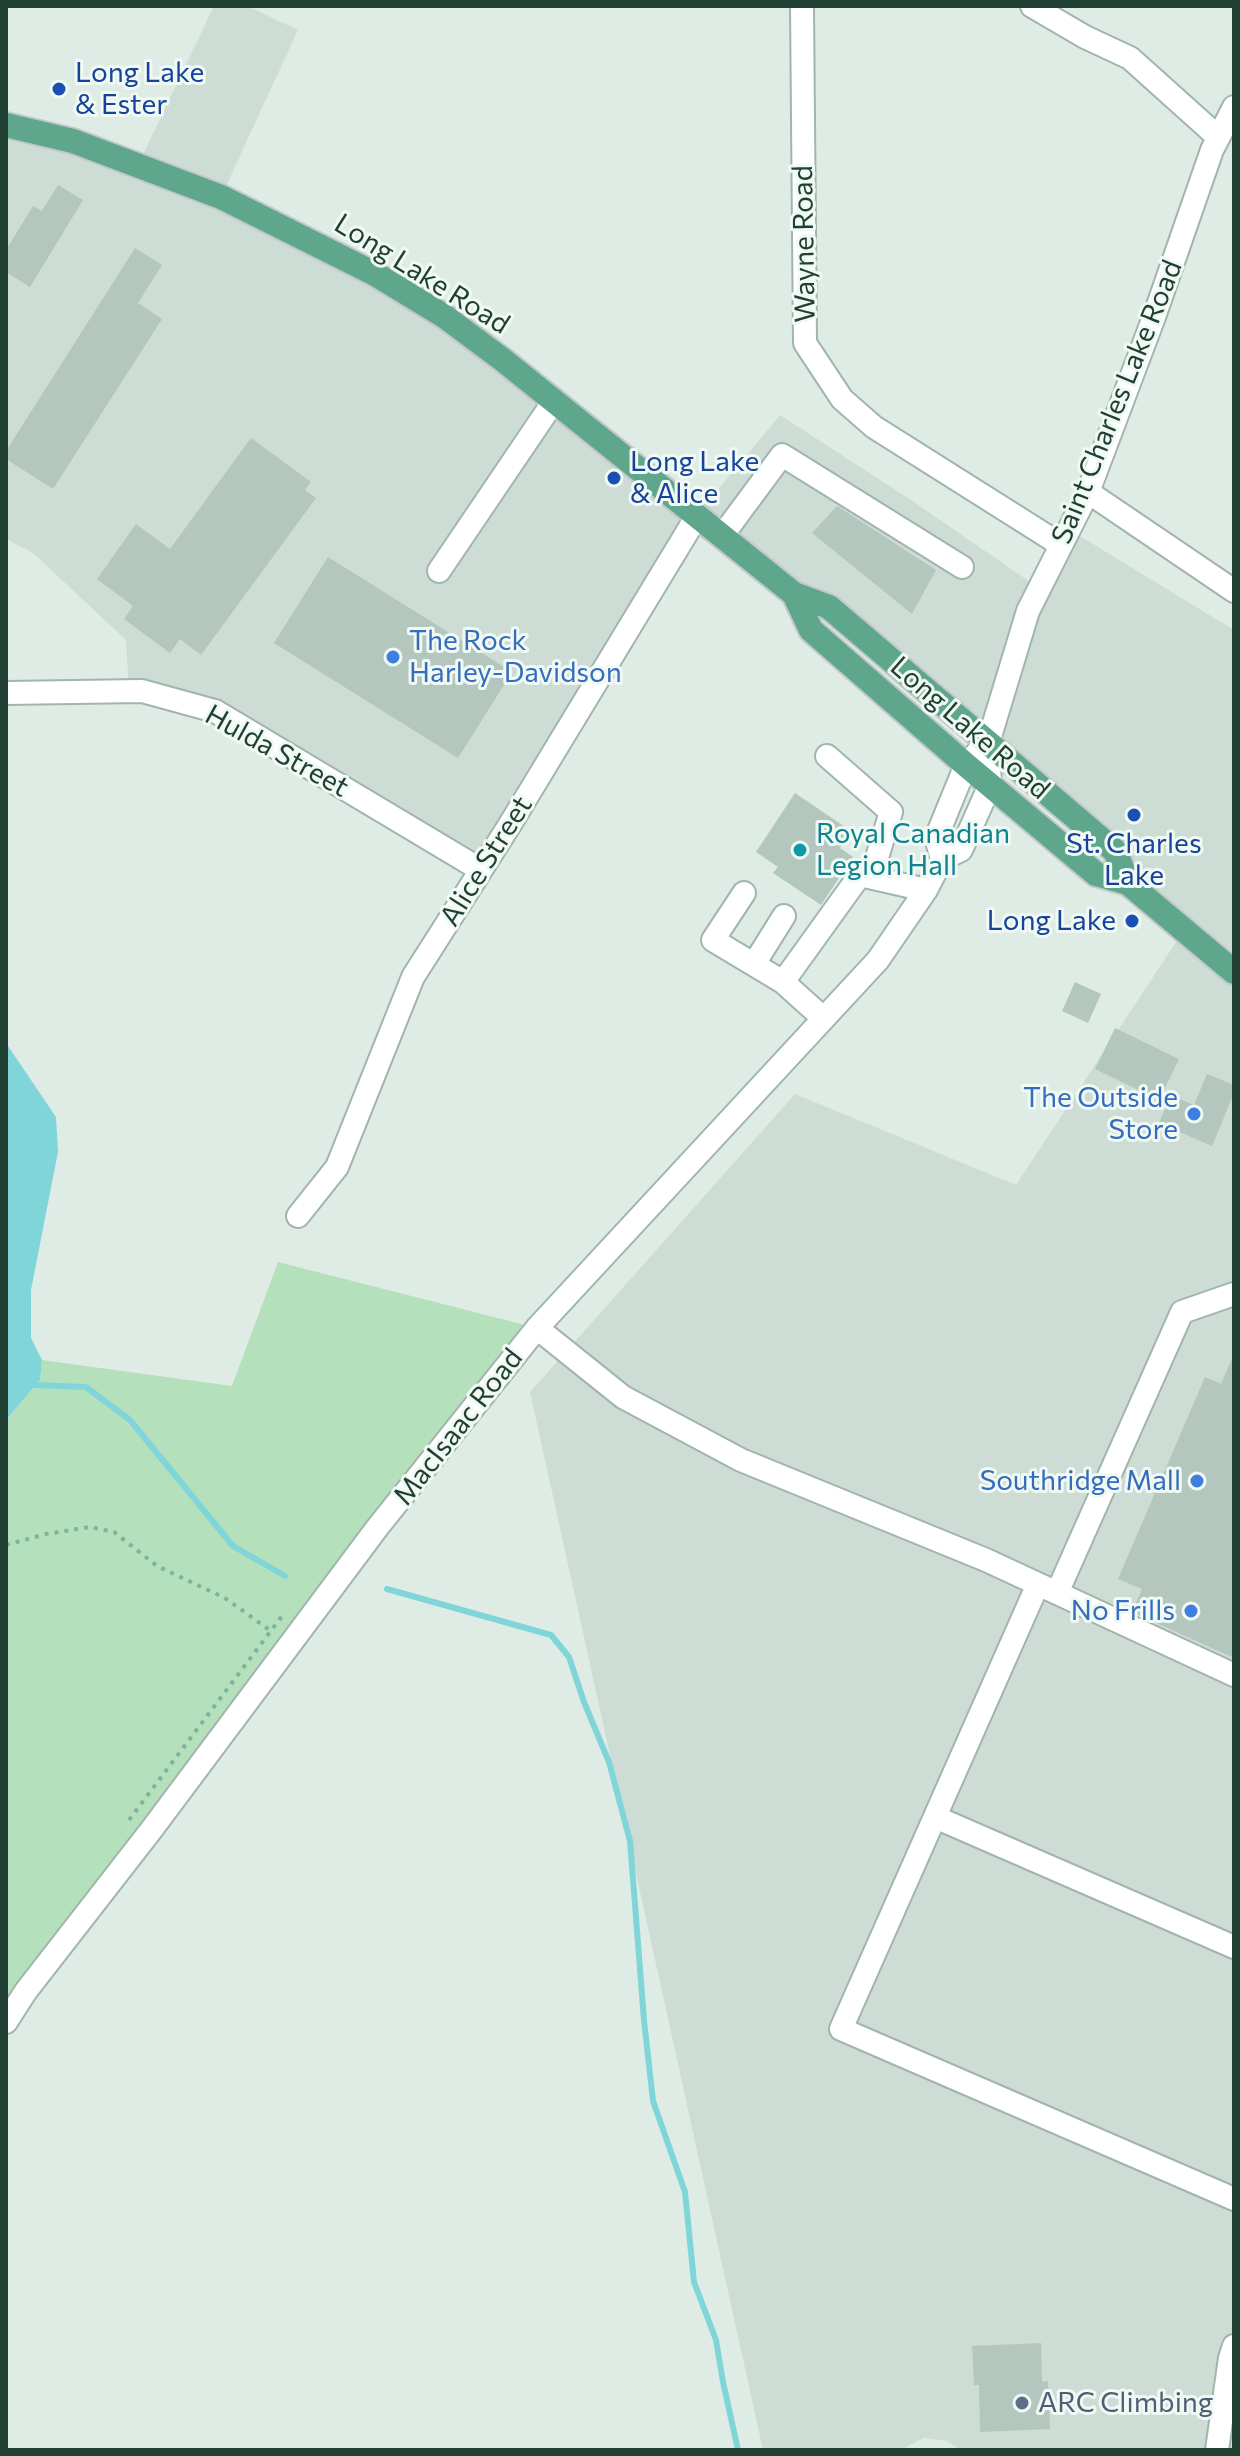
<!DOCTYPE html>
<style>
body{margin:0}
#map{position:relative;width:1240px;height:2456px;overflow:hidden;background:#dfece5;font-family:Commissioner,sans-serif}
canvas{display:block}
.frame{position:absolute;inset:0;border:8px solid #1e3f32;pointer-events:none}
</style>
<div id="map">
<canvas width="1240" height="2456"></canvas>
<div class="frame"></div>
</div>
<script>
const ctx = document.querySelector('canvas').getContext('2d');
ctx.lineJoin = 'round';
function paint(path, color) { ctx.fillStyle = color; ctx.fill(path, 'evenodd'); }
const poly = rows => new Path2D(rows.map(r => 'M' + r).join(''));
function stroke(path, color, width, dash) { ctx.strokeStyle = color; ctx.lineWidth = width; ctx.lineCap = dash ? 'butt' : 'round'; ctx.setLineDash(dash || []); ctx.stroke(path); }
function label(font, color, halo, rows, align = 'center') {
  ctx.font = font + ' Commissioner,sans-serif'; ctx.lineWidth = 6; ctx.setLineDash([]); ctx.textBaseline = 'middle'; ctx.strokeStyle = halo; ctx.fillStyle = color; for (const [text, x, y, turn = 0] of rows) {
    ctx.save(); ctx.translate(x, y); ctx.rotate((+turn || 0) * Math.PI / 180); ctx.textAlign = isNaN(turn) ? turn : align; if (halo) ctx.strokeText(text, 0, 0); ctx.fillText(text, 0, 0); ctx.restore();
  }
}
const built = poly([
 [214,6,247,6,298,30,221,197,375,274,697,515,780,415,911,500,1039,588,1070,530,1234,630,1234,2450,961,2450,947,2441,924,2438,900,2450,763,2450,530,1392,795,1094,1016,1185,1184,930,1115,851,697,516,481,870,215,711,129,691,126,640,33,553,6,539,6,125,138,165]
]);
const green = poly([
 [278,1262,537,1328,6,2022,6,1420,40,1380,42,1360,232,1386]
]);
const water = poly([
 [6,1043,56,1117,58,1152,31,1290,31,1338,42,1360,40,1380,6,1420]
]);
const stream = poly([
 [34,1385,86,1387,130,1420,233,1546,285,1576],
 [387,1589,551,1635,569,1657,584,1702,609,1762,630,1841,644,2020,653,2101,685,2192,694,2282,716,2340,723,2382,738,2450]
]);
const building = poly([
 [58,185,83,200,30,287,6,272,6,250,33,206,42,211],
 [135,248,162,265,138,303,162,319,53,489,6,459,6,451],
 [251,438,311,482,305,490,316,498,201,655,180,639,170,653,124,619,133,606,97,579,136,524,170,549],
 [837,506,936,570,912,614,812,533],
 [328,557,512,672,458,758,274,643],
 [795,793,851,831,840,848,853,857,821,905,773,873,778,867,756,852],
 [1075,982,1101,994,1088,1023,1062,1011],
 [1115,1028,1179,1059,1159,1100,1095,1069],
 [1207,1074,1234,1085,1234,1093,1212,1146,1159,1123,1171,1095,1194,1105],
 [1234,1354,1234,1658,1132,1612,1142,1589,1118,1579,1205,1377,1221,1384],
 [1041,2343,1042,2382,1048,2381,1050,2429,980,2432,979,2385,974,2385,972,2346]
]);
const path = poly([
 [6,1545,46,1534,90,1527,114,1532,157,1566,225,1598,271,1631],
 [129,1820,285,1612]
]);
const minor = poly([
 [802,6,805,343,842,399,874,427,1061,545],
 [1032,6,1085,37,1130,58,1218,137],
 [1088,492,1234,591],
 [722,536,782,455,962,567],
 [439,571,554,401],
 [6,693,142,691,215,711,481,870],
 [827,756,891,812,871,877],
 [942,859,936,838,966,765,978,752],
 [744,893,713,940,783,982],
 [754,964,784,916],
 [823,1018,783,982,860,875,926,890],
 [298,1216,337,1167,413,977,509,826,697,516],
 [537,1328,623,1397,741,1460,986,1560,1234,1675],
 [1038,1584,841,2029,1234,2199],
 [1057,1593,1182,1312,1234,1294],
 [935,1817,1234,1947],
 [6,2022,26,1991,152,1829,377,1528,537,1328,878,960,926,890,942,859,961,850,990,785,988,743,1028,611,1088,492,1154,317,1212,150,1234,107],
 [1217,2450,1230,2358,1234,2346]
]);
const major = poly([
 [6,125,73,141,221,197,375,274,444,316,503,360,794,594,829,607,1115,851,1128,883],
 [794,594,811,630,966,765,1096,874,1128,883,1234,972]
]);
const markers = [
 [59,89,8,"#1a4fb4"],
 [614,478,8,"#1a4fb4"],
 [393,657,8,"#3f7fe0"],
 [1134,815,8,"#1a4fb4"],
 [800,850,8,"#0f9aa8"],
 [1132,921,8,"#1a4fb4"],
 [1194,1114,8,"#3f7fe0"],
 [1197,1481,8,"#3f7fe0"],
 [1191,1611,8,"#3f7fe0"],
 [1022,2403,8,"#5c6f8a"]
];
const transitNames = [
 ["Long Lake",75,73],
 ["& Ester",75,105],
 ["Long Lake",630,462],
 ["& Alice",630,494],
 ["St. Charles",1134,844,"center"],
 ["Lake",1134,876,"center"],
 ["Long Lake",1116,921,"right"]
];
const streetNames = [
 ["Wayne Road",804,244,-91],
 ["Long Lake Road",422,274,32],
 ["Saint Charles Lake Road",1117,402,-68],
 ["Long Lake Road",970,728,41],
 ["Hulda Street",277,751,29],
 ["Alice Street",486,861,-58],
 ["MacIsaac Road",458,1427,-52]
];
const shopNames = [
 ["The Rock",409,641,"left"],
 ["Harley-Davidson",409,673,"left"],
 ["The Outside",1178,1098],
 ["Store",1178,1130],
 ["Southridge Mall",1181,1481],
 ["No Frills",1175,1611]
];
const cultureNames = [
 ["Royal Canadian",816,834],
 ["Legion Hall",816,866]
];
const serviceNames = [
 ["ARC Climbing",1038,2403]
];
paint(built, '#cddcd4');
paint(green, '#b5e0bc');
paint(water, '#80d5d9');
stroke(stream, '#80d5d9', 6);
paint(building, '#b4c7be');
stroke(minor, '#a1b5ac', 26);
stroke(major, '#c0c9c6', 28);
stroke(path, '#7cb49c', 4, [4, 6]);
stroke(minor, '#fff', 22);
stroke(major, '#5ea78d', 24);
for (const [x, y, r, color] of markers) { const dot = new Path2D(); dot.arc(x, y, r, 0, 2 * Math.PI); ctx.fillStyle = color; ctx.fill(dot); stroke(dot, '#f0f9f3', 3); }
label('28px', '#164399', '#f0f9f3', transitNames, 'left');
label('28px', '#1e3f32', '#f0f9f3', streetNames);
label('28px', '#366cbe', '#f0f9f3', shopNames, 'right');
label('28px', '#0d838f', '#f0f9f3', cultureNames, 'left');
label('28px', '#4e5e75', '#f0f9f3', serviceNames, 'left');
</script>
